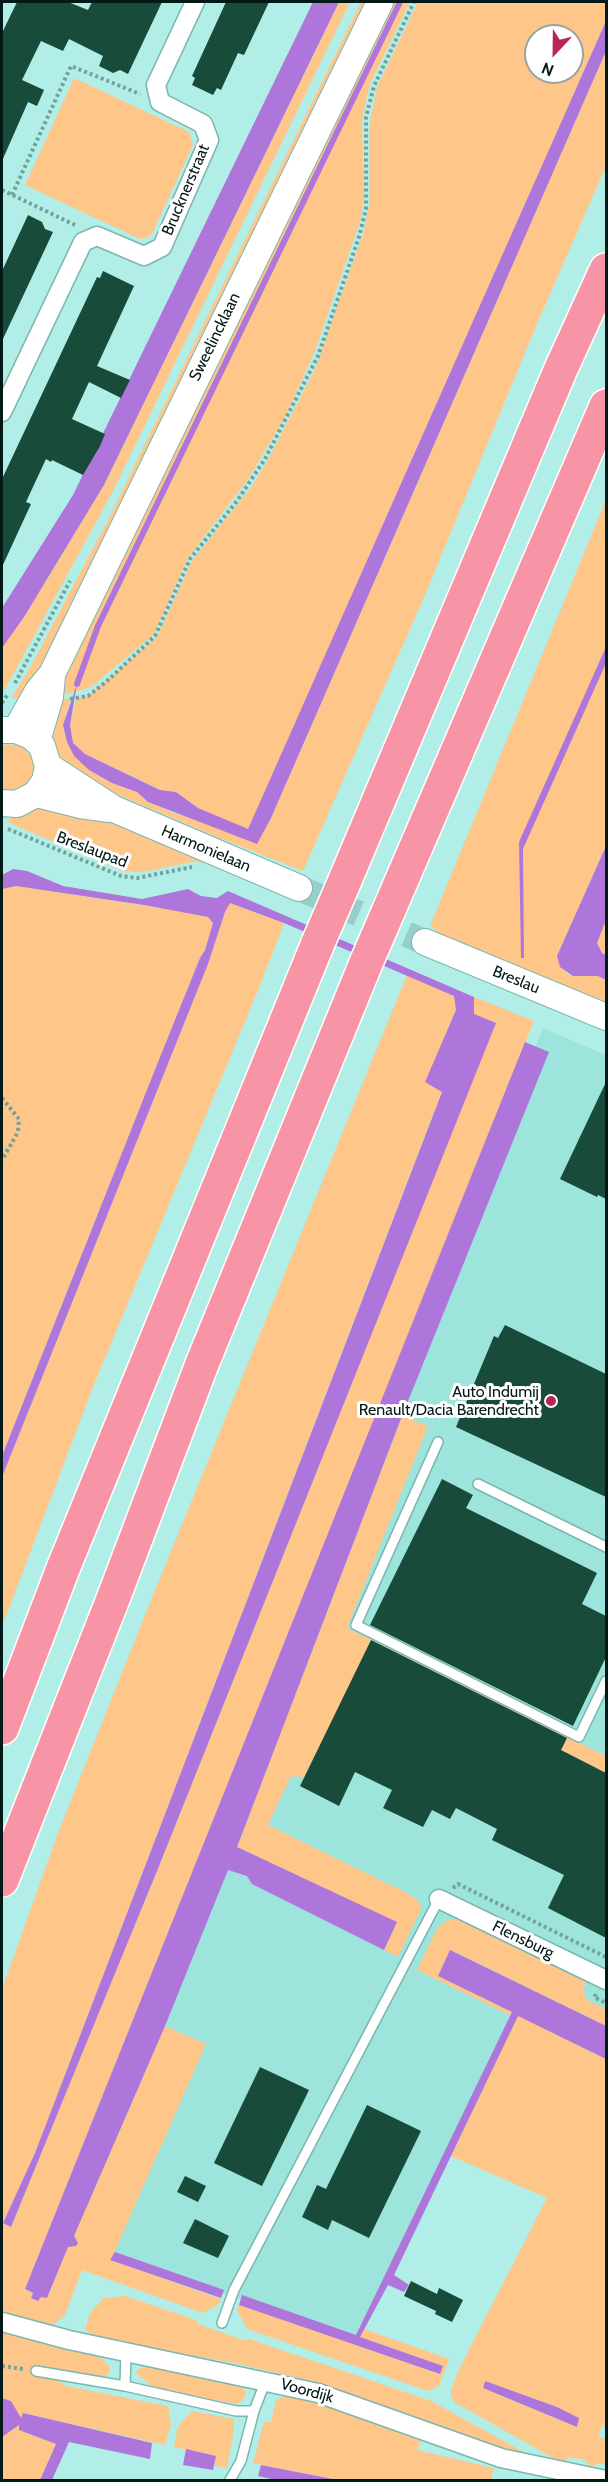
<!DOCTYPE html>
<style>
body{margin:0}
#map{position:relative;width:608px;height:2482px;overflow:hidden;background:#b2eee8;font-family:Cabin,sans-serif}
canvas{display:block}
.frame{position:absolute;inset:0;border:3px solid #021917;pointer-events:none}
.north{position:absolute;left:524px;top:24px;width:60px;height:60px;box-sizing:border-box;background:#fff;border:2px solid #9aa3a2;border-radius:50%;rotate:202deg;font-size:16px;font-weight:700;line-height:24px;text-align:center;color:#021917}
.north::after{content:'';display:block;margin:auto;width:21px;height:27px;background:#b72754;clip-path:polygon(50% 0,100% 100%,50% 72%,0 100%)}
</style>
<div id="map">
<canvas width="608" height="2482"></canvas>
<div class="frame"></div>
<div class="north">N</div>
</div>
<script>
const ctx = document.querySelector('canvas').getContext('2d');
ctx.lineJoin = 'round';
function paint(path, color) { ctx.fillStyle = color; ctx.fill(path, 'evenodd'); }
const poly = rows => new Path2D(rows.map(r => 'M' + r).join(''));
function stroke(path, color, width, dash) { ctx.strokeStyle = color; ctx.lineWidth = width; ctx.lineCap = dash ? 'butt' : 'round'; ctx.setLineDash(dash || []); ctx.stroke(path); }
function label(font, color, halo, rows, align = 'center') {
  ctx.font = font + ' Cabin,sans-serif'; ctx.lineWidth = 6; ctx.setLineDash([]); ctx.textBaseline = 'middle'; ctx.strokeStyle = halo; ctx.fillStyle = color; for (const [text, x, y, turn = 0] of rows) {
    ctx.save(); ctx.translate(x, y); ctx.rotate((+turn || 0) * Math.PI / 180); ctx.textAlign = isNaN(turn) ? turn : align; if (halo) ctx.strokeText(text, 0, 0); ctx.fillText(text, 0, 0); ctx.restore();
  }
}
const built = poly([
 [543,1028,606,1055,606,2040,523,1999,355,2341,243,2300,69,2247,388,1412]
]);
const green = poly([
 [339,2,350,2,113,491,3,693,2,692,2,648,24,617,104,485],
 [361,2,368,2,24,702,12,697,31,666,109,518],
 [388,2,410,2,370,84,362,120,364,196,361,219,315,351,285,417,249,478,188,558,154,634,91,687,75,692,55,695],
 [418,2,606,2,606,21,248,830,198,808,176,792,161,790,85,754,73,743,70,725,76,698,89,695,157,637,192,561,252,486,271,454,316,367,364,231,369,204,369,126,377,87],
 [536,36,572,36,572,72,536,72],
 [606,51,606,166,536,326,425,595,303,871,217,837,88,782,66,764,56,751,48,731,54,701,71,698,63,725,67,742,89,770,112,783,137,792,148,802,179,815,186,815,257,843,271,818],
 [74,78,189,132,193,145,152,234,147,238,140,239,25,185],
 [606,500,606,846,557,956,565,972,573,976,598,976,606,980,606,1005,450,940,430,926],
 [9,744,23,747,33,758,35,765,35,773,27,785,14,791,2,789,2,746],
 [46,807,93,815,208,863,192,862,142,872,123,871,7,822,14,815],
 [16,886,187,912,208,917,213,923,205,950,200,958,156,1067,2,1456,2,889],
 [230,903,284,923,261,983,93,1387,2,1627,2,1477,208,964,225,912],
 [606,920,606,955,602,953,597,943],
 [407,975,454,996,456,1010,426,1082,442,1091,35,2153,3,2223,11,2227,157,1871,495,1024,474,1014,474,997,534,1021,25,2289,33,2294,32,2298,37,2301,41,2296,47,2298,68,2247,78,2243,74,2236,165,2026,206,2044,111,2260,221,2299,219,2304,203,2313,82,2270,65,2315,54,2324,45,2324,2,2312,2,1989,58,1833,149,1605],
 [402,1416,428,1426,347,1628,606,1756,606,1773,365,1654,304,1777,291,1776,268,1825,407,1893,420,1902,421,1909,398,1957,384,1950,396,1922,237,1847],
 [449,1919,457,1919,586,1982,583,1988,587,2000,606,2009,606,2026,451,1950,438,1976,512,2012,510,2015,417,1970,437,1928],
 [518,2015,606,2059,606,2427,602,2426,598,2436,606,2440,606,2463,588,2466,586,2460,568,2457,565,2463,555,2459,454,2402,451,2396,451,2390,460,2367,547,2198,451,2156],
 [485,2381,557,2407,577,2427,483,2388],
 [125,2296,196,2320,198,2324,243,2340,249,2339,431,2401,522,2451,520,2453,475,2441,360,2397,303,2379,239,2364,130,2344,93,2335,85,2330,90,2313,104,2298],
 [239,2305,440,2374,443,2366,360,2337,364,2329,449,2359,439,2386,428,2391,247,2329,237,2310],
 [2,2331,101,2358,109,2365,109,2373,104,2377,38,2366,36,2375,58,2380,66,2386,168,2406,171,2425,165,2445,23,2413,21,2419,11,2401,2,2398],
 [147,2366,243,2386,246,2395,242,2401,237,2404,166,2391,153,2387,136,2373,137,2370],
 [286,2395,337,2409,421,2441,417,2450,493,2468,492,2480,338,2480,253,2463,264,2422,271,2422,276,2400],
 [192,2411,234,2419,234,2430,227,2468,215,2466,215,2456,174,2447,178,2426],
 [19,2424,19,2430,56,2444,40,2480,2,2480,2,2437]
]);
const water = poly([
 [313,2,339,2,104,485,24,617,2,648,2,608,73,495],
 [606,21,606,51,271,818,257,844,148,802,137,792,112,783,89,770,74,756,67,742,63,725,77,684,70,725,73,743,85,754,160,790,176,792,198,808,248,829],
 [606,647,606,663,523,849,524,958,521,958,519,842],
 [606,846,606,920,597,943,602,953,606,955,606,980,598,976,573,976,560,967,557,956],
 [13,869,27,871,63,886,142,899,188,889,201,896,217,898,228,891,474,997,474,1014,496,1023,157,1871,11,2227,3,2223,35,2153,442,1092,425,1082,456,1010,454,996,284,923,230,903,225,912,208,964,2,1477,2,1456,156,1067,200,958,205,950,213,923,208,917,144,905,16,886,2,889,2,875],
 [525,1042,549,1052,402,1416,237,1847,397,1922,384,1950,252,1884,247,1876,228,1870,165,2026,74,2236,78,2243,76,2246,68,2247,47,2298,41,2297,38,2301,31,2298,33,2293,25,2289],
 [450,1950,606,2026,606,2059,518,2016,394,2275,409,2285,404,2292,388,2285,360,2337,443,2366,440,2374,239,2305,242,2295,356,2335,512,2012,438,1976],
 [115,2252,224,2290,221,2298,110,2260],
 [485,2381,557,2407,579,2418,577,2427,483,2388],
 [2,2398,11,2401,21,2418,23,2413,152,2443,150,2459,69,2442,52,2480,40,2480,56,2444,19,2430,19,2425,2,2437],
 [186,2449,216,2456,213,2470,183,2465],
 [261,2465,338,2480,276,2480,258,2476]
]);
const stream = poly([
 [77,684,98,626,400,2]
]);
const building = poly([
 [17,2,68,2,88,10,92,2,162,2,128,74,120,70,113,73,99,66,103,56,69,39,63,51,41,41,22,80,44,90,37,106,28,102,2,161,2,33],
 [226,2,269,2,244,55,238,53,221,90,217,88,213,95,192,85,195,78,192,76],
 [28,215,42,222,45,229,53,232,2,341,2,271],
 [103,271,134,286,97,366,130,380,121,398,89,382,72,419,105,434,100,446,83,475,52,460,51,462,46,459,26,502,31,504,2,567,2,479,97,277,100,278],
 [606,1082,606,1199,598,1195,597,1197,560,1179],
 [505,1325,606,1374,606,1497,456,1427,494,1336,498,1338],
 [442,1479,473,1495,466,1508,597,1573,582,1604,606,1616,606,1657,573,1726,370,1625],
 [371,1640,567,1738,561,1750,606,1773,606,1938,548,1908,564,1875,492,1840,497,1829,456,1808,450,1819,432,1810,423,1827,383,1808,392,1790,355,1772,339,1806,300,1786],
 [260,2067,309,2090,262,2186,214,2163],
 [367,2105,421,2131,369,2238,332,2220,328,2230,302,2217,317,2185,326,2189],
 [185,2176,206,2186,198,2202,177,2192],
 [195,2219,229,2236,218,2258,183,2243],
 [411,2281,437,2294,439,2288,463,2300,452,2322,435,2314,436,2311,404,2296]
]);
const secondaryTunnel = poly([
 [299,888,425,942]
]);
const path = poly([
 [2,190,77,226],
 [12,195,71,66,140,94],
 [15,683,70,581],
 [70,699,88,696,106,682,155,636,190,559,237,501,265,459,318,356,359,237,366,209,366,117,374,86,414,2],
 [2,703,8,694],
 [8,829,121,876,137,878,192,867],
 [2,1098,19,1119,18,1132,2,1160],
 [453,1888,458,1884,606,1957],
 [596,1994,594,1997,606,2003],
 [2,2366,23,2369]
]);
const lane = poly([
 [438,1442,356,1625,579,1737,606,1681],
 [478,1484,606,1547],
 [222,2323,234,2290,439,1899],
 [126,2352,125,2386,236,2411,254,2411,266,2380],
 [36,2371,125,2386],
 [230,2480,241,2461,254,2411]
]);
const street = poly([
 [2,412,83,242,97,236,144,256,162,247,209,140,203,124,160,102,156,85,195,2],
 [439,1899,606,1980],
 [2,2322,69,2340,318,2393,501,2458,606,2480]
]);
const secondary = poly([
 [2,730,16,730,31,736,42,746,48,766,45,781,36,794,17,804,2,803],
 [16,730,38,691,52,674,380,2],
 [37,741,50,697,52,677],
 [48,766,114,809,299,888],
 [36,794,80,805,110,809],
 [425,942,606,1017]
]);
const highway = poly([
 [340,892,560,371,606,270],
 [388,912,606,406],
 [2,1728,64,1566,318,943],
 [2,1880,113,1599,202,1364,366,963]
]);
const highwayBridge = poly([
 [318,943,340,892],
 [366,963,388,912]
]);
const markers = [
 [551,1401,6,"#b72754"]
];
const streetNames = [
 ["Brucknerstraat",186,190,-67],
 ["Sweelincklaan",215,337,-64],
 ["Harmonielaan",206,849,23],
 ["Breslaupad",92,850,21],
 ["Breslau",516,980,22],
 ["Flensburg",523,1940,26],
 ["Voordijk",307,2391,15]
];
const poiNames = [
 ["Auto Indumij",539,1392],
 ["Renault/Dacia Barendrecht",539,1410]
];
paint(built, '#9de4dd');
paint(green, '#ffc689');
paint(water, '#ae76db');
stroke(stream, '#ae76db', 6);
paint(building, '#184b3a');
stroke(secondaryTunnel, '#98cec9', 26, [26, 13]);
stroke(lane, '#7bb6b0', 12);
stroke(street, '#7bb6b0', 21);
stroke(secondary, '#7bb6b0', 28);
stroke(highway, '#fff', 36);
stroke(path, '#73a29d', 4, [3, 3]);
stroke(lane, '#fff', 9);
stroke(street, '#fff', 18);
stroke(secondary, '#fff', 26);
stroke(highway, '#f794a6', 33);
stroke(highwayBridge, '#fff', 36, []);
stroke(highwayBridge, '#f794a6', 33);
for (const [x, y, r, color] of markers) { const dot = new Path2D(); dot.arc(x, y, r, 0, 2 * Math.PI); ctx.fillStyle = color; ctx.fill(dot); stroke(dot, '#fff', 2); }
label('16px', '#021917', '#fff', streetNames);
label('16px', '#021917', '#fff', poiNames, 'right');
</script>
